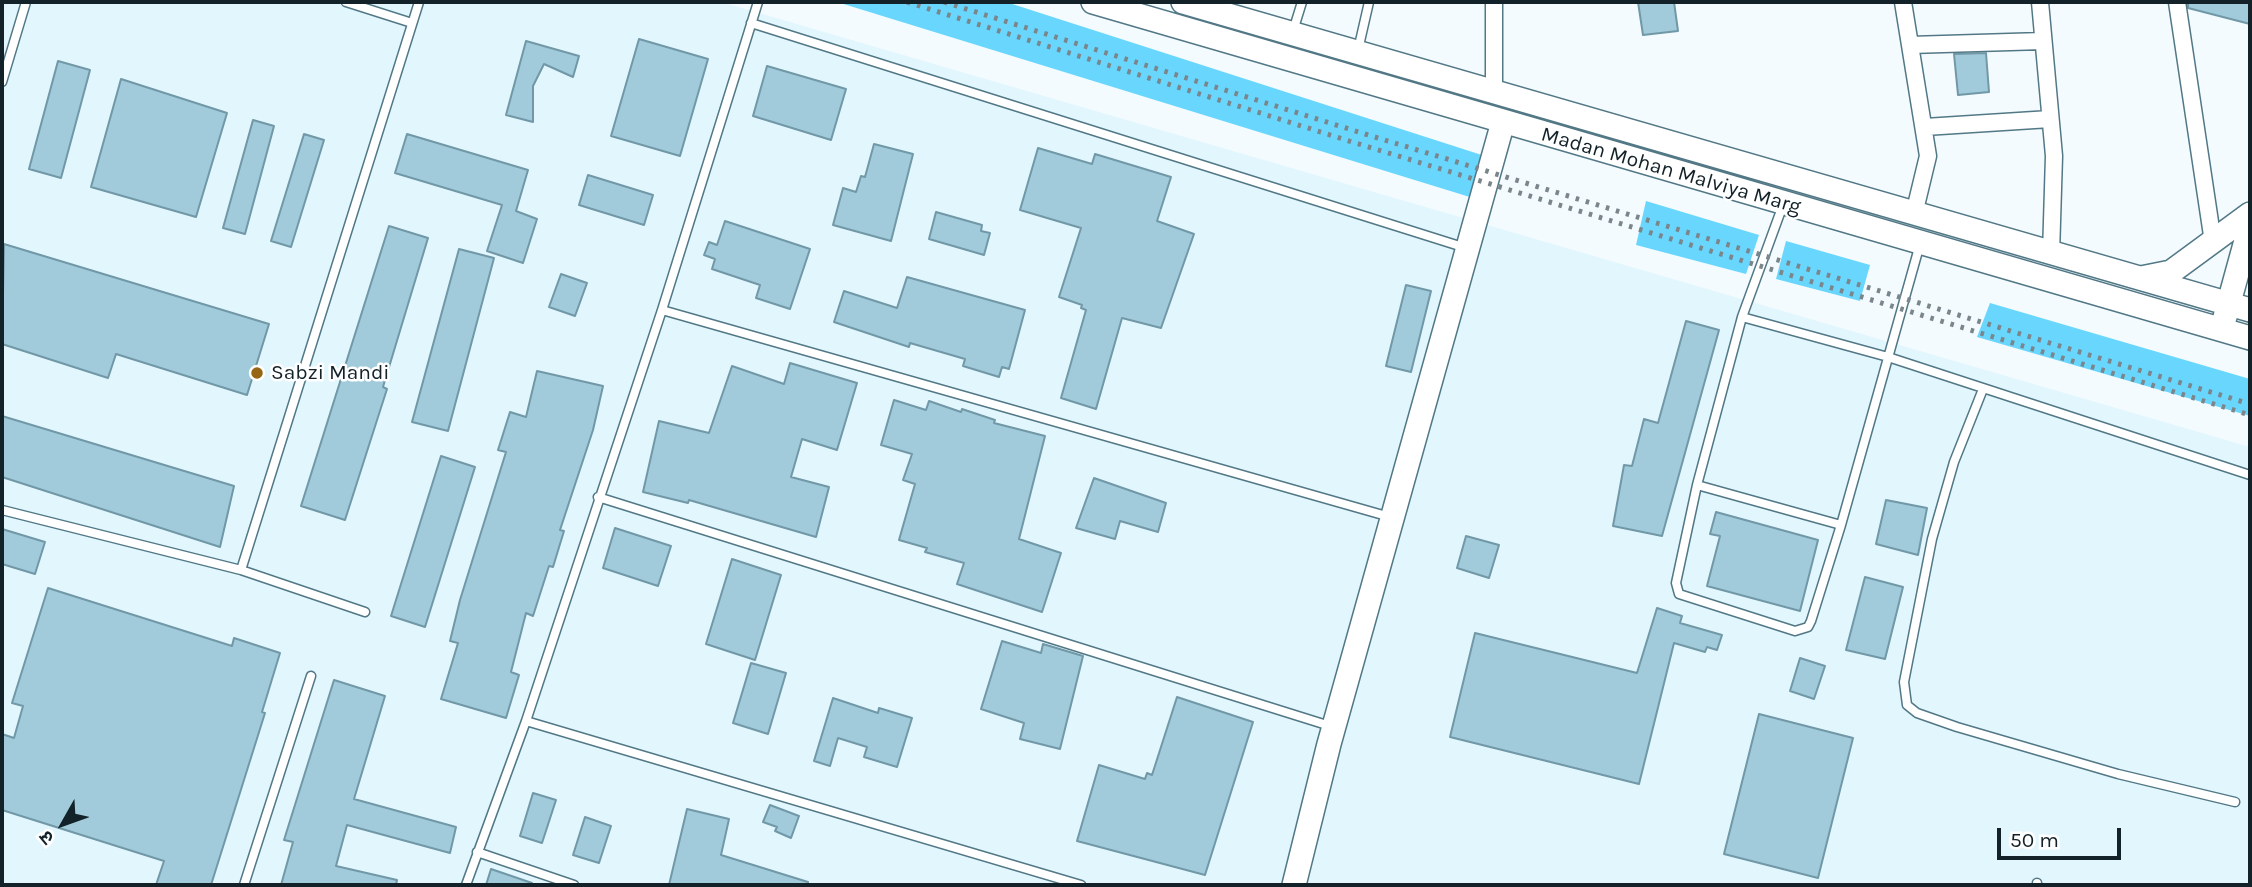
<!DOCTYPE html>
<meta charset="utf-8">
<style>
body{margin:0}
#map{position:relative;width:2252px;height:887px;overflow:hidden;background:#f3fbfe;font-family:Karla,"Noto Sans Devanagari",sans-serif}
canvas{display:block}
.frame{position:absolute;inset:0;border:4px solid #132229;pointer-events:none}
.north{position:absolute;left:28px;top:789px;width:70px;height:70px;-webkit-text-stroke:5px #fff;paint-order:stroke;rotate:230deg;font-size:19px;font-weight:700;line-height:28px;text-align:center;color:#132229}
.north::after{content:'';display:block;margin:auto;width:24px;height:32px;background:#132229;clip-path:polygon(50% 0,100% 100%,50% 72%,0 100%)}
.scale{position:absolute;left:1997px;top:828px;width:124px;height:32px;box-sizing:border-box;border:4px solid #132229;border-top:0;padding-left:9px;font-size:21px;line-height:24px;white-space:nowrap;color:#132229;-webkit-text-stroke:5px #fff;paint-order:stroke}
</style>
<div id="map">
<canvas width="2252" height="887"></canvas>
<div class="frame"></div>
<div class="north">उ</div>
<div class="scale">50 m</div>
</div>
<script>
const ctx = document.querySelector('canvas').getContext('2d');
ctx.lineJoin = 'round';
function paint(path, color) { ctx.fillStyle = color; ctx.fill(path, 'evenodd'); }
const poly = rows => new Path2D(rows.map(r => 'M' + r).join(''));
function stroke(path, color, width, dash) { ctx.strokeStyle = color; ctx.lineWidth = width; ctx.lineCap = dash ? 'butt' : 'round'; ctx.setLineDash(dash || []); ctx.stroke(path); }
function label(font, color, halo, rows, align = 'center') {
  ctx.font = font + ' Karla,sans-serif'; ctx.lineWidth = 5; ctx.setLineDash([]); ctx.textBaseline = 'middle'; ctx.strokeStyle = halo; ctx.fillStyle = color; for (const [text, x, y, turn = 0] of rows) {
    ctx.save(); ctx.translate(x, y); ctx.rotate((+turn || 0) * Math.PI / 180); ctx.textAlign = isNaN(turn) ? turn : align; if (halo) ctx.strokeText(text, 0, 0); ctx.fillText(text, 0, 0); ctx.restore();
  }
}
const built = poly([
 [2,2,721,2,2250,447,2250,885,2,885]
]);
const green = poly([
 [837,2,1006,2,1488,157,1473,198],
 [1646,201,1759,235,1746,274,1636,245],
 [1786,241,1870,265,1860,301,1776,279],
 [1990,303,2250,379,2250,416,1977,337]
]);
const building = poly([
 [1638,2,1674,2,1678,31,1643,35,1638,2],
 [2188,2,2250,2,2250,24,2188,8,2188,2],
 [639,39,708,59,680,156,611,136,639,39],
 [526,41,579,56,573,77,544,64,533,86,533,122,506,115,526,41],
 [1986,53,1989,92,1958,95,1954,54,1986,53],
 [58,61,90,70,61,178,29,169,58,61],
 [767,66,846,89,831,140,753,116,767,66],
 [121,79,227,113,196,217,91,187,121,79],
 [253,120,274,126,245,234,223,228,253,120],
 [304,134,324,140,291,247,271,241,304,134],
 [407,134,528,170,516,211,537,219,523,263,487,251,502,205,395,173,407,134],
 [874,144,913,154,891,241,833,225,843,188,856,192,861,176,865,177,874,144],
 [1038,148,1092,164,1095,154,1171,177,1157,221,1194,234,1161,328,1122,318,1096,409,1061,398,1086,310,1081,308,1082,305,1059,297,1081,228,1020,210,1038,148],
 [588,175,653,195,644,225,579,205,588,175],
 [936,212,982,225,981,231,990,233,984,255,929,239,936,212],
 [725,221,810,249,790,309,756,298,760,285,712,269,715,259,704,255,709,242,717,245,725,221],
 [389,226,428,238,383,387,387,389,345,520,301,506,389,226],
 [4,244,269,324,247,395,116,354,108,378,2,344,4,244],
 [459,249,494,258,448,431,412,422,459,249],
 [561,274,587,283,575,316,549,307,561,274],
 [907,277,1025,310,1009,369,1002,367,999,377,963,366,965,359,910,343,909,347,834,322,844,291,897,308,907,277],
 [1406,285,1431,291,1411,372,1386,366,1406,285],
 [1686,321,1719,330,1662,536,1613,526,1624,465,1632,466,1644,419,1658,423,1686,321],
 [790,363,857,383,837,450,802,439,791,477,829,487,816,537,689,500,688,503,643,492,659,421,709,433,732,366,784,384,790,363],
 [537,371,603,386,593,430,560,530,564,531,553,567,549,566,533,616,526,613,511,672,519,675,506,718,441,699,458,643,450,641,460,600,506,452,498,450,510,412,526,417,537,371],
 [894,400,926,410,929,401,961,412,962,409,995,420,994,423,1045,436,1019,539,1061,553,1042,612,957,584,964,563,925,552,927,548,899,540,915,484,903,480,912,454,881,445,894,400],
 [2,416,234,486,220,547,2,477,2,416],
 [441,456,475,467,425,627,391,616,441,456],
 [1094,478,1166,503,1158,532,1120,521,1115,539,1076,528,1094,478],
 [1886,500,1927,508,1918,555,1876,544,1886,500],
 [1716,512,1818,540,1800,611,1707,586,1720,536,1710,534,1716,512],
 [615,528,671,546,658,586,603,568,615,528],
 [2,529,45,542,35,574,2,564,2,529],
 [1466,536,1499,545,1489,578,1457,568,1466,536],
 [732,559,781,575,755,660,706,644,732,559],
 [1865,577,1903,587,1885,659,1846,650,1865,577],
 [48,588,232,646,234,638,280,653,262,712,265,713,211,885,156,885,164,861,2,810,2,734,14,738,23,706,12,703,48,588],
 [1657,608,1682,616,1680,623,1722,635,1717,650,1707,647,1705,652,1674,643,1639,784,1450,737,1475,633,1637,673,1657,608],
 [1002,641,1041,653,1043,644,1083,656,1060,749,1020,739,1024,723,981,709,1002,641],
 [1800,658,1825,666,1814,699,1790,691,1800,658],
 [751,663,786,673,768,734,733,723,751,663],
 [334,680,385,696,354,799,456,827,450,853,347,825,336,866,397,880,396,885,281,885,293,842,284,840,334,680],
 [1177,697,1253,722,1205,875,1077,841,1099,765,1145,779,1147,773,1152,775,1177,697],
 [833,698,878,713,879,708,912,718,897,767,864,757,867,747,838,738,830,766,814,761,833,698],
 [1759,714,1853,738,1818,878,1724,854,1759,714],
 [533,793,556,800,542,843,520,836,533,793],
 [770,805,799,816,791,838,775,831,777,827,763,822,770,805],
 [687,809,729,819,721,855,808,882,808,885,669,885,687,809],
 [585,817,611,826,599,863,573,855,585,817],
 [491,869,532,883,531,885,486,885,491,869]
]);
const lane = poly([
 [346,2,412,23],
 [751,23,1466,248],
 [1293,31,1302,2],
 [1358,50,1369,2],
 [2,82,26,2],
 [1783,205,1742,317,1697,485,1841,525,1920,244],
 [662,310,1390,517],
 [1742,317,1888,357,2250,475],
 [1983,389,1954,462,1932,539,1904,682,1907,705,1917,713,1957,727,2118,774,2235,802],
 [1697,485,1676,583,1679,594,1795,631,1808,627,1811,621,1841,525],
 [598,497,1330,726],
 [2,510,241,570,365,612],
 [241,570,419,2],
 [526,721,1081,885],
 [477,852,574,885],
 [244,885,311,676],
 [466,885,526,721,662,310,758,2],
 [2037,885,2037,883]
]);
const street = poly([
 [1494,2,1494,92],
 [1903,2,1928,156,1914,214],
 [2040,2,2054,156,2051,254],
 [2177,2,2213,242],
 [1910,45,2043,41],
 [1925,127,2050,119]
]);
const secondary = poly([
 [1093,2,2250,338],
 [1183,2,2250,310],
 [2141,278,2171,272,2250,214],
 [2225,317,2250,226],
 [1294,885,1329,744,1503,122]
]);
const rail = poly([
 [907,2,1362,145,2250,415],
 [944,2,1365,134,2250,404]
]);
const markers = [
 [257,373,7,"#966616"]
];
const streetNames = [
 ["Madan Mohan Malviya Marg",1671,171,16]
];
const poiNames = [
 ["Sabzi Mandi",271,373]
];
paint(built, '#e2f6fe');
paint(green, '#69d6fd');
paint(building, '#a1cada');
stroke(building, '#7198a7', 2);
stroke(lane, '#527886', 11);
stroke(street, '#527886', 19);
stroke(secondary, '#527886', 26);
stroke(lane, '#fff', 8);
stroke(street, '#fff', 16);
stroke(secondary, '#fff', 23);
stroke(rail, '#7a868b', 5, [3.5, 7]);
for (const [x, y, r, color] of markers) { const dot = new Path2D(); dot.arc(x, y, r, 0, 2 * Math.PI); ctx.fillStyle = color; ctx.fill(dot); stroke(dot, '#fff', 2.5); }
label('21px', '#132229', '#fff', streetNames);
label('21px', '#132229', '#fff', poiNames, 'left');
</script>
